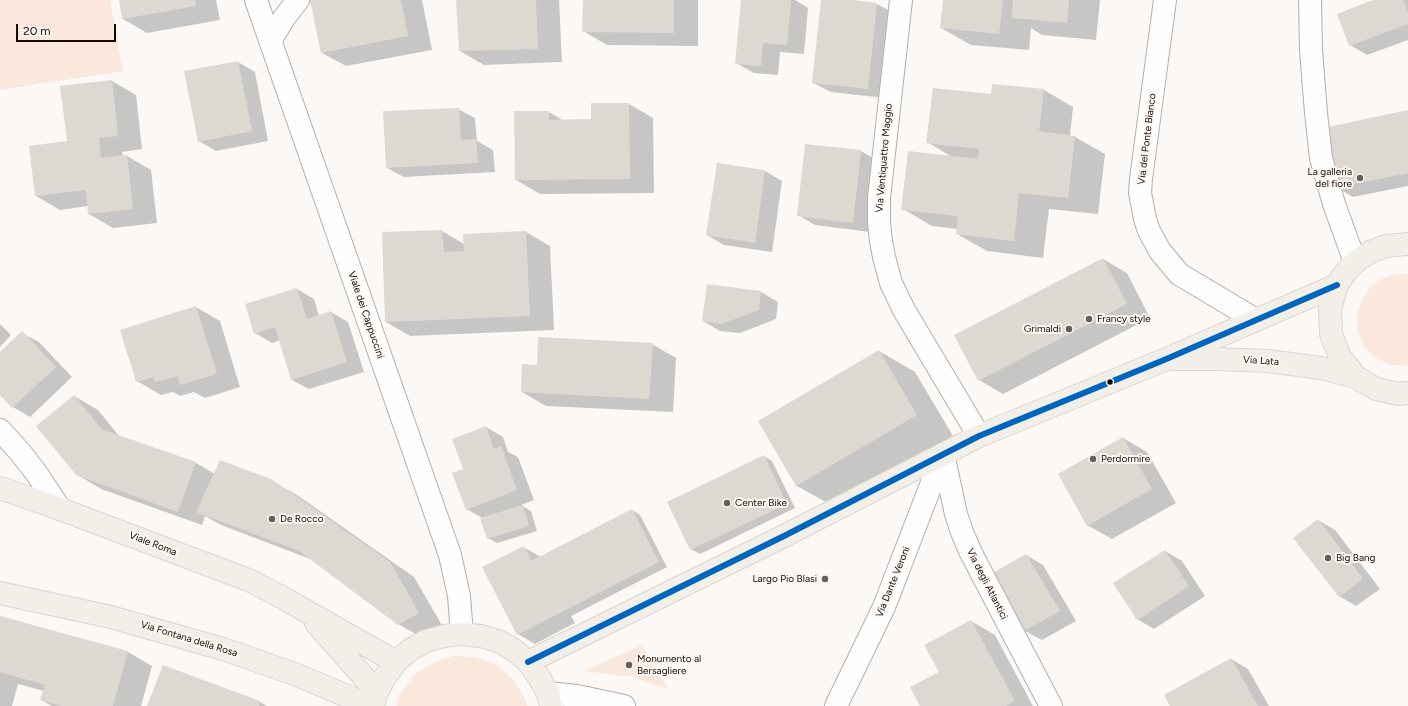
<!DOCTYPE html>
<style>
body{margin:0}
#map{position:relative;width:1408px;height:706px;overflow:hidden;background:#fbf8f5;font-family:Figtree,sans-serif}
canvas{display:block}
.scale{position:absolute;left:16px;top:24px;width:100px;height:18px;box-sizing:border-box;border:2px solid #140b05;border-top:0;padding-left:5px;font-size:12px;line-height:14px;white-space:nowrap;color:#140b05;-webkit-text-stroke:3px #fdf7f3;paint-order:stroke}
</style>
<div id="map">
<canvas width="1408" height="706"></canvas>
<div class="scale">20 m</div>
</div>
<script>
const ctx = document.querySelector('canvas').getContext('2d');
ctx.lineJoin = 'round';
function fill(path, color) { ctx.fillStyle = color; ctx.fill(path, 'evenodd'); }
const poly = rows => new Path2D(rows.map(r => 'M' + r).join(''));
function stroke(path, color, width, dash) { ctx.strokeStyle = color; ctx.lineWidth = width; ctx.lineCap = dash ? 'butt' : 'round'; ctx.setLineDash(dash || []); ctx.stroke(path); }
function drawText(font, color, halo, rows, align = 'center') {
  ctx.font = font + ' Figtree,sans-serif'; ctx.lineWidth = 4; ctx.setLineDash([]); ctx.textBaseline = 'middle'; ctx.strokeStyle = halo; ctx.fillStyle = color; for (const [text, x, y, turn = 0] of rows) {
    ctx.save(); ctx.translate(x, y); ctx.rotate((+turn || 0) * Math.PI / 180); ctx.textAlign = isNaN(turn) ? turn : align; if (halo) ctx.strokeText(text, 0, 0); ctx.fillText(text, 0, 0); ctx.restore();
  }
}
const green = poly([
 [0,0,110,0,123,71,0,90],
 [1396,274,1408,274,1408,366,1405,366,1389,364,1375,357,1364,346,1358,331,1357,316,1361,301,1370,288,1382,279],
 [642,645,668,689,633,677,584,671],
 [454,656,476,657,496,665,513,679,524,697,527,706,397,706,400,694,414,675,434,662]
]);
const shadow = poly([
 [120,0,216,0,220,20,147,33,123,19],
 [311,0,422,0,432,50,346,66,322,53],
 [457,0,559,0,562,62,484,65,460,51],
 [584,0,698,0,698,46,607,45,583,31],
 [742,0,795,0,808,8,804,54,780,52,778,75,754,73,736,63],
 [822,0,844,0,877,4,894,13,885,98,831,92,813,83],
 [944,0,1100,0,1096,40,1042,35,1031,28,1029,50,971,45,941,28],
 [1376,0,1408,0,1408,40,1367,55,1350,45],
 [238,62,255,72,268,141,216,151,199,141],
 [112,81,136,95,142,149,122,152,123,156,127,156,151,170,157,223,113,228,89,214,88,206,60,210,36,196,68,142],
 [993,85,1044,90,1073,107,1070,136,1075,137,1105,154,1098,214,1049,209,1043,258,987,251,957,234,958,229,932,226,903,209,954,158,927,142,991,95],
 [629,104,653,118,654,193,540,194,516,180,549,112,564,121,592,120],
 [458,109,475,118,477,141,493,150,495,172,404,177,387,168],
 [1408,111,1408,186,1353,197,1336,187],
 [861,151,878,161,870,232,815,225,798,215],
 [765,171,782,181,772,252,724,245,707,235],
 [442,231,464,244,526,232,550,246,554,330,410,336,386,322,383,233],
 [1103,259,1127,273,1150,318,1003,394,979,380],
 [297,289,314,299,319,316,331,312,348,322,364,372,309,389,292,380,280,340,272,343,255,333],
 [761,292,778,302,776,319,740,333,720,331,703,321],
 [196,307,220,321,240,387,205,398,194,392,180,396,173,392,161,395,137,381],
 [0,324,11,335,0,347],
 [22,333,39,342,72,377,30,417,13,407,0,394,0,354],
 [652,344,676,358,673,412,546,406,522,392,538,366],
 [879,351,915,372,953,436,833,506,797,486,759,421],
 [74,396,98,410,119,436,196,463,215,474,272,481,297,495,414,577,443,627,423,638,398,624,313,560,221,525,205,516,202,525,101,489,76,474],
 [486,427,503,437,508,452,518,457,534,500,521,505,531,511,537,531,497,543,488,538,481,517,466,509,464,470],
 [1123,438,1147,452,1176,503,1112,539,1087,525],
 [764,456,772,461,795,508,700,554,691,549,668,502],
 [632,510,640,515,667,567,571,616,575,623,535,644,518,634,523,547,541,557],
 [1318,520,1335,530,1380,589,1356,606,1339,596],
 [1165,551,1182,561,1205,596,1154,629,1137,619],
 [1026,555,1043,565,1076,621,1042,640,1025,631,992,574],
 [0,617,128,652,152,666,141,706,52,706,41,700,44,691,18,684,12,706,0,706],
 [971,621,995,635,1033,706,921,706],
 [1231,659,1248,669,1269,706,1171,706],
 [163,666,260,702,267,706,148,706]
]);
const building = poly([
 [119,0,195,0,196,6,122,19],
 [310,0,401,0,408,36,321,53],
 [456,0,536,0,538,49,459,51],
 [583,0,674,0,674,33,582,32],
 [741,0,791,0,787,45,763,43,761,66,735,64],
 [821,0,853,0,877,3,868,89,812,83],
 [943,0,1003,0,999,34,940,28],
 [1013,0,1069,0,1067,23,1012,18],
 [1373,0,1403,0,1408,12,1408,24,1349,46,1337,14],
 [238,61,252,131,198,142,184,71],
 [112,80,118,136,99,138,101,158,127,155,133,209,88,214,86,190,35,196,29,146,67,141,60,86],
 [992,84,1044,89,1039,131,1075,136,1068,198,1019,193,1014,241,956,234,958,216,901,210,908,151,978,159,979,149,926,143,933,88,991,94],
 [591,103,629,103,630,179,515,180,514,111,549,111,549,120,591,119],
 [459,108,461,140,476,139,478,163,386,168,383,111],
 [1408,110,1408,173,1335,188,1323,128],
 [805,144,861,150,853,223,797,216],
 [717,163,765,170,755,243,706,235],
 [442,230,444,252,464,251,463,234,526,231,530,316,385,322,382,232],
 [1103,258,1127,304,978,381,954,335],
 [707,284,761,291,759,310,722,324,702,321],
 [297,288,307,319,331,311,347,362,291,380,275,327,254,334,245,304],
 [196,306,217,374,180,385,178,376,155,382,153,377,136,382,120,330],
 [22,331,56,367,12,408,0,395,0,352],
 [538,337,653,343,649,399,521,392,522,364,537,365],
 [879,350,917,415,796,486,758,421],
 [74,395,101,429,196,462,178,512,76,475,36,426],
 [486,426,494,449,501,446,517,490,466,510,452,473,463,469,452,439],
 [1123,437,1152,489,1087,526,1058,474],
 [764,455,787,504,690,550,667,502],
 [220,460,273,480,390,562,419,613,398,625,299,551,196,512],
 [523,505,529,526,487,539,480,518],
 [632,509,659,562,517,635,482,567,524,546,531,561],
 [1318,519,1363,579,1339,597,1293,538],
 [1165,550,1189,586,1137,620,1113,583],
 [1026,554,1060,611,1024,631,991,574],
 [0,616,128,651,113,706,62,706,40,700,45,685,0,672],
 [971,620,1015,701,1006,706,920,706,910,687,939,672,924,645],
 [1231,658,1258,706,1170,706,1164,695],
 [163,665,260,701,259,706,147,706]
]);
const minor = poly([
 [256,0,450,555,459,596,462,634],
 [901,0,879,198,879,223,881,241,884,257,891,283,904,310,979,436],
 [1165,0,1141,179,1140,193,1145,219,1149,231,1160,251,1179,274,1256,320],
 [1310,0,1311,50,1316,113,1321,158,1334,204,1355,262],
 [270,41,284,18,298,0],
 [0,430,20,452,37,474,60,509],
 [943,454,956,514,962,532,970,551,1051,706],
 [548,693,577,696,624,706],
 [836,706,884,607,943,454]
]);
const major = poly([
 [1408,244,1386,246,1370,252,1355,262,1345,273,1337,285,1330,309,1331,334,1340,357,1356,377,1376,389,1398,394,1408,393],
 [1175,359,1217,359,1268,361,1321,368,1356,377],
 [0,488,60,509,251,581,285,599,396,662],
 [0,593,111,617,223,649,292,673,371,706],
 [316,623,377,692],
 [528,662,784,536,979,436,1164,360,1337,285],
 [373,706,377,692,385,677,396,662,410,650,426,641,444,636,462,634,481,636,498,641,514,650,528,662,539,677,548,693,551,706]
]);
const bus1 = poly([
 [528,662,784,536,979,436,1164,360,1337,285]
]);
const markers = [
 [1360,178,4,"#655e59"],
 [1089,319,4,"#655e59"],
 [1069,329,4,"#655e59"],
 [1110,382,3.5,"#140b05"],
 [1093,459,4,"#655e59"],
 [727,503,4,"#655e59"],
 [272,519,4,"#655e59"],
 [1328,558,4,"#655e59"],
 [825,579,4,"#655e59"],
 [629,665,4,"#655e59"]
];
const streetNames = [
 ["Via del Ponte Bianco",1147,139,-83],
 ["Via Ventiquattro Maggio",884,158,-85],
 ["Viale dei Cappuccini",366,315,71],
 ["Via Lata",1261,361,4],
 ["Viale Roma",153,544,21],
 ["Via Dante Veroni",893,582,-68],
 ["Via degli Atlantici",987,584,63],
 ["Via Fontana della Rosa",189,639,17]
];
const poiNames = [
 ["La galleria",1352,172,"right"],
 ["del fiore",1352,184,"right"],
 ["Francy style",1097,319],
 ["Grimaldi",1061,329,"right"],
 ["Perdormire",1101,459],
 ["Center Bike",735,503],
 ["De Rocco",280,519],
 ["Big Bang",1336,558],
 ["Largo Pio Blasi",817,579,"right"],
 ["Monumento al",637,659],
 ["Bersagliere",637,671]
];
fill(green, '#f9e8db');
fill(shadow, '#0003');
fill(building, '#ded8d2');
stroke(minor, '#b4aea9', 24);
stroke(major, '#d8d5d3', 24);
stroke(minor, '#fefefe', 22);
stroke(major, '#f2eee8', 22);
stroke(bus1, '#0065bd', 6);
for (const [x, y, r, color] of markers) { const dot = new Path2D(); dot.arc(x, y, r, 0, 2 * Math.PI); ctx.fillStyle = color; ctx.fill(dot); stroke(dot, '#fdf7f3', 1.5); }
drawText('10px', '#140b05', '#fdf7f3', streetNames);
drawText('10px', '#140b05', '#fdf7f3', poiNames, 'left');
</script>
